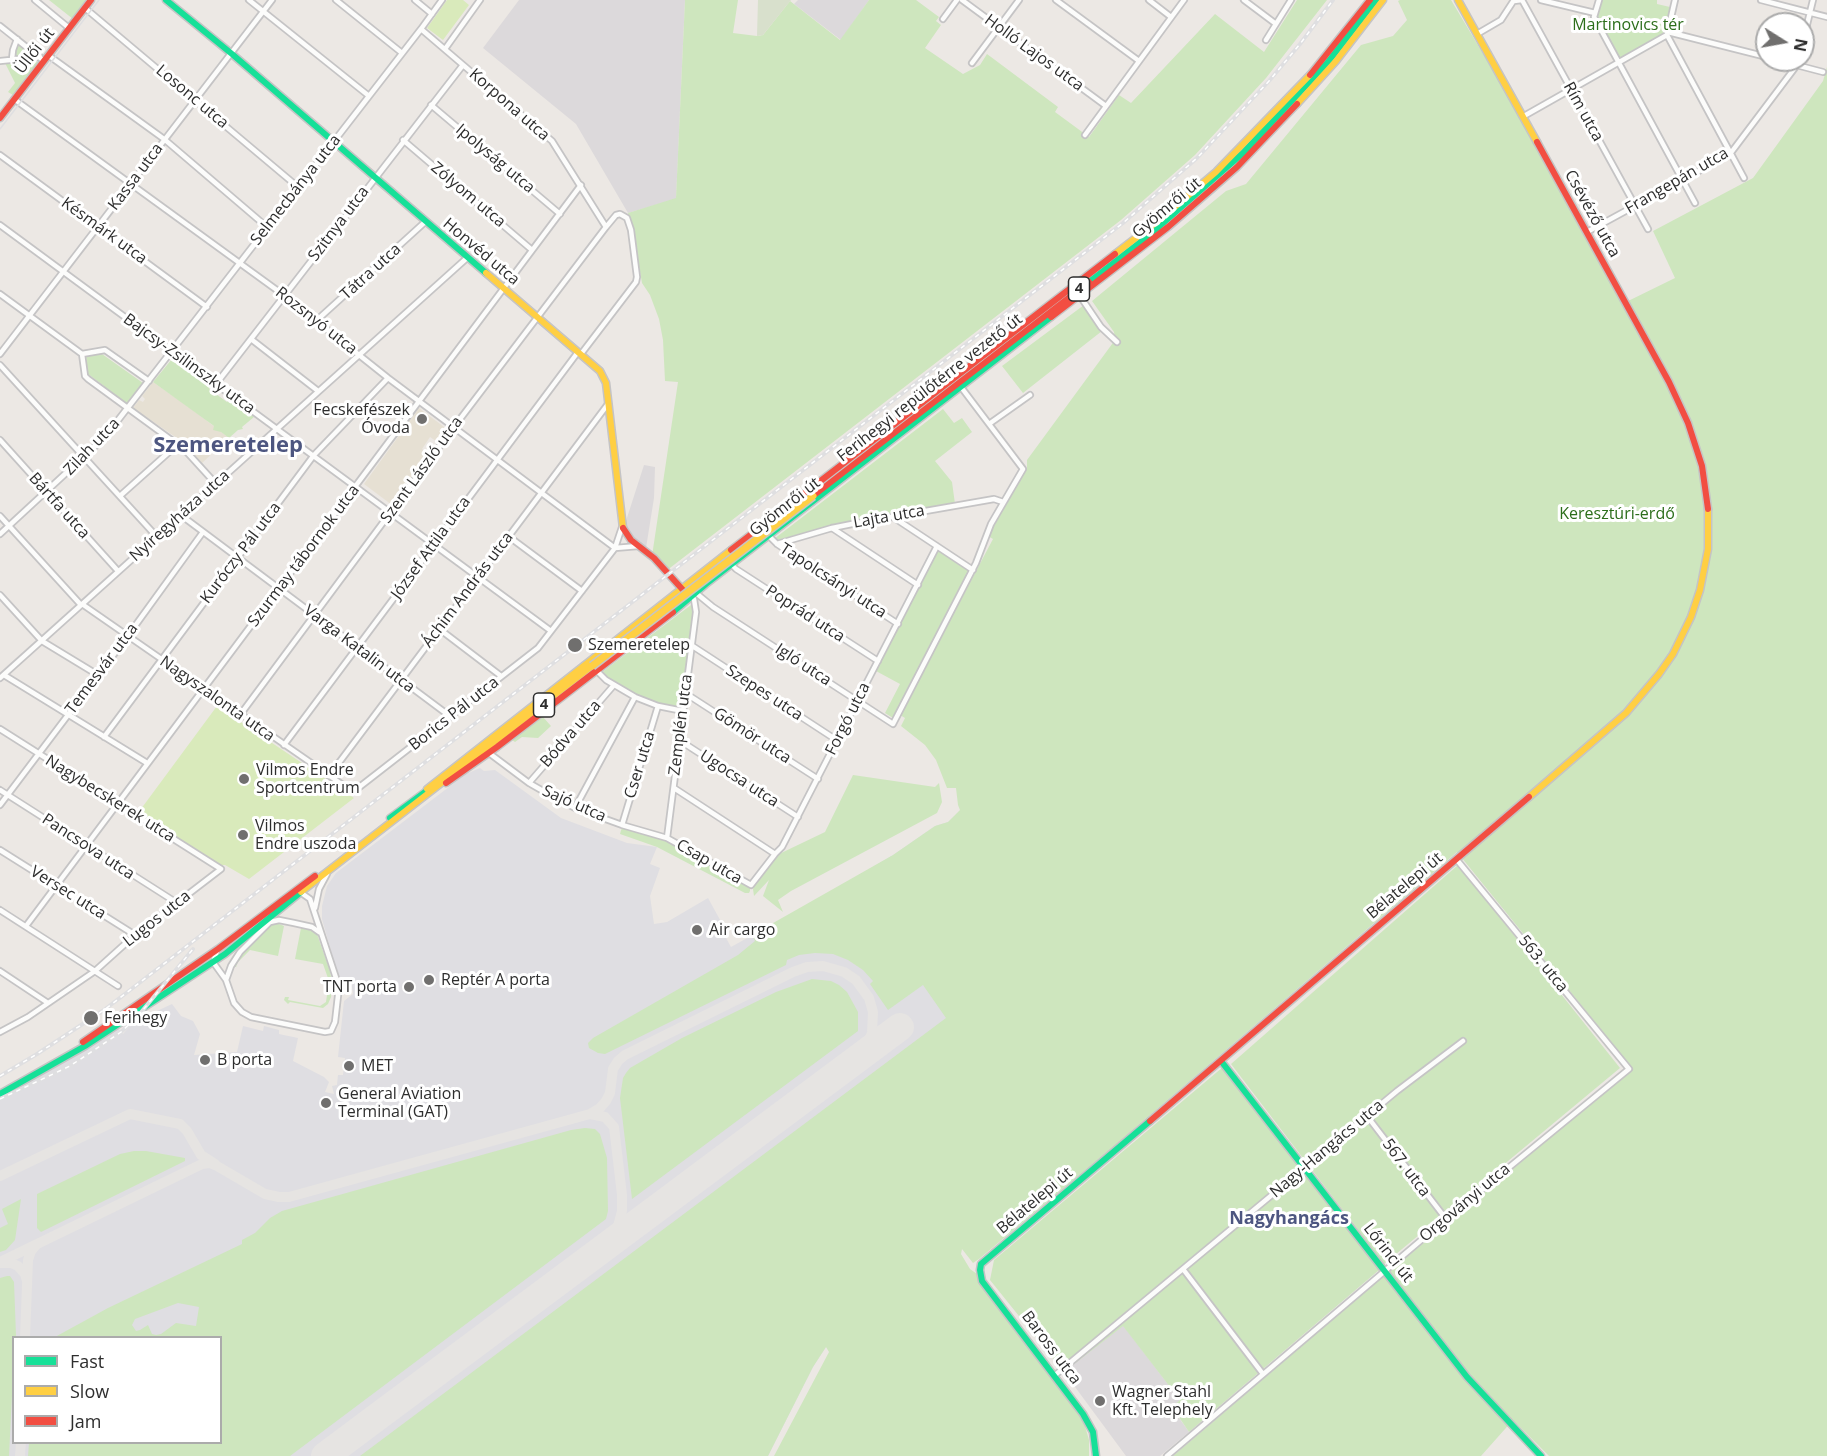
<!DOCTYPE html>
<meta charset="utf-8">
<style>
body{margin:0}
#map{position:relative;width:1827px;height:1456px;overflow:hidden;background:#ece8e4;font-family:"Open Sans",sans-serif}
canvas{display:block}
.legend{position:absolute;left:12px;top:1336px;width:210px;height:108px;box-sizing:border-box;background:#fff;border:2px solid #ababab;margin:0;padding:8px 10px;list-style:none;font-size:18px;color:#2e2e2e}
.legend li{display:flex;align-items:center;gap:12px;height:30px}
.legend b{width:30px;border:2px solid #ababab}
.north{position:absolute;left:1755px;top:12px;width:60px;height:60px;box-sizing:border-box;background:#fff;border:2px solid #ababab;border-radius:50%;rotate:101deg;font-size:16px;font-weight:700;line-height:24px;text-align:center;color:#2e2e2e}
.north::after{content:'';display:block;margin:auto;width:21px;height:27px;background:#706f6e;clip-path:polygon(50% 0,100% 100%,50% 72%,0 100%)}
</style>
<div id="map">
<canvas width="1827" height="1456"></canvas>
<ul class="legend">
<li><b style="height:8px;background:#16e098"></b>Fast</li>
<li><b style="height:8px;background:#ffcf43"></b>Slow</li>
<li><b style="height:8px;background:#f24e42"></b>Jam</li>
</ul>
<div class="north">N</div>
</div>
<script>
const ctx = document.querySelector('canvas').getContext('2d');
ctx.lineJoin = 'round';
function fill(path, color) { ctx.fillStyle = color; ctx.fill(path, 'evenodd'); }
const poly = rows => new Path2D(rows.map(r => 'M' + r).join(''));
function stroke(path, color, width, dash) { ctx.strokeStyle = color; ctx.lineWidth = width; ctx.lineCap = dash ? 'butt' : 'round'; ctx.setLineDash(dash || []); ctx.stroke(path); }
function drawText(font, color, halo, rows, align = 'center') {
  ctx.font = font + ' "Open Sans",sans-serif'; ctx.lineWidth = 6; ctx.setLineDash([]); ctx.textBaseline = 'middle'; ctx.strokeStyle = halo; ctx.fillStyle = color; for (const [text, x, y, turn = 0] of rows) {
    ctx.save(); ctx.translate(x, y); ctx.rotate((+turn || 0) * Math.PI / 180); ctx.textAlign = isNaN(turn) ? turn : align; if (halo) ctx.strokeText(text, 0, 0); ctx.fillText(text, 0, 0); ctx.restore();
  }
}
const industrial = poly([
 [519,0,685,0,676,199,628,213,576,124,483,48],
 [798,0,869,0,841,40,794,4],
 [644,465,655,467,654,498,646,548,633,539,624,527],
 [1123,1325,1180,1400,1172,1408,1189,1432,1160,1456,1126,1456,1064,1372]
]);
const education = poly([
 [153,382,193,410,229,438,202,463,180,440,133,408,139,400,143,402,145,399,142,396],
 [419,408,448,430,439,443,430,437,422,449,429,455,392,505,364,484]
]);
const airport = poly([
 [1062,714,1229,908,1160,986,1164,990,862,1292,813,1367,768,1456,0,1456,0,1098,71,1059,118,1028,123,1034,129,1027,144,1019,144,1017,172,1004,181,1016,193,1021,200,1034,194,1055,237,1052,243,1026,263,1031,264,1026,279,1030,279,1034,298,1038,293,1061,324,1077,329,1082,325,1092,334,1094,332,1086,337,1085,338,1075,343,1075,345,1058,338,1057,344,1001,353,994,351,981,340,983,322,919,322,906,327,886,336,873,466,774,480,768,484,771,495,770,561,818,627,843,657,847,650,864,660,868,650,896,654,924,667,922,708,898,724,927,721,929,731,947,844,884,893,855,935,826,948,822],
 [14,1338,220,1338,220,1442,14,1442]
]);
const green = poly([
 [49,0,87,0,73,19],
 [685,0,738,0,733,33,757,36,763,35,790,1,840,40,869,0,916,0,939,17,936,21,941,25,925,48,963,74,980,65,987,54,1058,107,1055,112,1089,137,1119,95,1131,103,1215,14,1264,52,1297,0,1327,0,1266,78,1195,155,1121,220,666,571,652,556,678,382,665,381,663,340,659,319,650,295,642,283,632,227,628,213,676,198],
 [1400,0,1451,0,1522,119,1622,304,1675,278,1653,231,1753,178,1823,81,1827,67,1827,1456,1549,1456,1513,1420,1481,1456,1173,1456,1380,1279,1633,1069,1457,852,1115,1145,979,1259,973,1263,962,1249,961,1254,970,1269,977,1274,979,1283,1083,1419,1089,1440,1089,1456,774,1456,829,1352,826,1347,813,1367,768,1456,360,1456,946,1018,923,985,888,1010,870,984,873,981,863,970,848,960,833,954,815,953,799,955,787,960,786,965,605,1054,598,1053,589,1048,588,1043,593,1038,738,955,755,941,752,935,893,855,935,826,948,822,960,810,958,805,956,788,947,788,936,760,925,745,901,726,905,718,900,715,993,539,988,536,1027,468,1027,460,1115,340,1114,332,1092,301,1226,191,1246,184,1361,45,1393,36,1407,20,1398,1],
 [1601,0,1657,0,1657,4,1670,7,1665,30,1659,38,1618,59,1596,18],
 [18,42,33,54,31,57,38,63,13,95,8,92,15,83,5,63,14,61,14,54],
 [1084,305,1102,331,1023,393,1002,366],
 [102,354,143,383,127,404,118,397,115,398,103,390,104,386,88,374,86,356],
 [174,358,211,385,209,389,227,402,230,399,254,417,242,427,243,429,238,430,229,438,221,432,213,430,214,426,153,382,172,359],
 [943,409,954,423,962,418,972,432,935,461,952,482,955,504,840,524,777,540,774,539],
 [938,549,969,570,893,718,885,713,900,684,876,671],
 [691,605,693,605,694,608,681,709,659,704,636,695,615,684,601,673],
 [543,717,551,726,538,738,522,737,515,742,512,740],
 [853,775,935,787,939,783,942,802,937,813,791,891,778,900,783,912,763,896,769,880,754,896,753,889,755,884,777,855,825,832],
 [622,827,667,840,750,886,750,891,749,893,745,893,657,847,620,834],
 [1458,865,1620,1068,1384,1264,1231,1064],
 [277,923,284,926,278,956,250,950,238,962,236,967,234,967,237,960,267,926],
 [301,928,313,931,317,934,330,971,332,983,331,997,328,1004,323,1008,290,1002,288,1004,284,1000,285,997,289,997,288,1000,320,1006,326,1002,329,981,323,964,295,959],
 [812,979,831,981,839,985,847,992,858,1012,858,1031,632,1199,620,1098,623,1078,626,1073,630,1068,682,1038,776,992],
 [1223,1067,1379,1270,1189,1432,1172,1407,1180,1400,1123,1326,1064,1372,990,1280,994,1260],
 [585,1128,595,1129,600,1134,607,1158,608,1211,606,1219,290,1456,28,1456,29,1443,220,1442,220,1338,55,1337,108,1308,242,1244,242,1240,255,1233,270,1218,282,1211,571,1130],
 [178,1303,199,1307,196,1326,176,1323,161,1334,156,1335,152,1334,148,1325,140,1330,136,1331,132,1325,135,1319],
 [134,1151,146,1151,185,1158,185,1161,41,1232,37,1228,37,1194,120,1154],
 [21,1199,15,1240,6,1250,0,1252,0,1228,8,1224,2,1209],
 [7,1276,10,1276,14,1282,16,1335,16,1337,14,1338,13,1375,9,1456,0,1456,0,1278]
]);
const cemetery = poly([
 [758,0,791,0,763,35,757,36]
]);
const pitch = poly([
 [447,0,463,0,469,5,443,40,427,28],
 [217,706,354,798,249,879,225,865,221,865,138,813]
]);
const taxiway = poly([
 [590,1114,605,1117,614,1127,622,1195,622,1211,618,1226,610,1240,599,1252],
 [0,1176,130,1114,180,1124,187,1131,201,1155,215,1164],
 [0,1262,202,1164,210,1163,217,1166,265,1194,279,1197,289,1197,590,1114,600,1108,606,1101,610,1093,613,1069,618,1061,625,1055,793,972,807,967,823,966,844,972,856,980,869,998,873,1012,872,1033,866,1047,852,1064],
 [1,1263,11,1263,18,1266,25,1274,27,1281],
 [25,1338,28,1260,31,1251,36,1245],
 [20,1456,21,1442]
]);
const runway = poly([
 [325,1456,900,1027]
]);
const street = poly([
 [35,0,69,28],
 [249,0,369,96],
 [336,0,402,53],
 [415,0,432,14],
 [442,0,421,29,552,141,606,227],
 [962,0,1106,106],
 [1056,0,1139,61],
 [1149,0,1171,17],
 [1244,0,1276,24],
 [1541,0,1595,13],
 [1599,0,1594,17,1695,203],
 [1761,0,1827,17],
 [1514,1,1522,0,1648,229],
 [85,8,298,187],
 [943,19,957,0],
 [0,26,44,61],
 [1668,32,1767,57],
 [1477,34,1501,20,1514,0],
 [1667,35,1744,178],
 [1266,40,1291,0],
 [1803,41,1813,0],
 [445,49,480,0],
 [48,55,164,139,267,227],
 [12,59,13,50,17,39],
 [1777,60,1823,72],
 [0,61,40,57],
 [972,63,1019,0],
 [14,99,285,296,388,378,615,548],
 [431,105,560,214],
 [1524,116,1667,35,1675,0],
 [1085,135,1184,0],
 [403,140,532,250],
 [0,155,207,307],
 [0,225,551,631],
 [1587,232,1730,154,1797,65,1799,60],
 [0,294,82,354],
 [1080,296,1101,327,1117,342],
 [316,321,425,222],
 [251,339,318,391],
 [0,354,272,0],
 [82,354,85,376,88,379,185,450,216,484],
 [82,354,105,350,149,381],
 [0,365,157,537],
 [216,384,463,65],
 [989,424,1030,395],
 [0,440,118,571],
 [121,495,178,444],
 [0,516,81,605],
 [182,516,451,717],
 [893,517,973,570],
 [832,528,918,585],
 [0,534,105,437,421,29],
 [508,536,582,591],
 [769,536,777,544,898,624],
 [777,544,832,528,857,523,994,499,1003,502],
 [615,548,639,546],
 [732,565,736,569,878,661],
 [696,593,713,607,893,724,976,563,991,524,1023,469,961,387],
 [0,595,42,641,98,675],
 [82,604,353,792,538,648,615,548,622,527],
 [438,628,501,676],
 [691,645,838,741],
 [596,670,606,680,635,697,658,706,683,711],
 [4,675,147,763],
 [0,678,468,257],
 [685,693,818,779],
 [240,715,454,427,606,227,616,215,620,214,627,218,631,230,637,277,636,282,581,354],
 [0,729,221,869,135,935,95,971,28,1017,0,1032],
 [104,737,314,455,388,378],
 [679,740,798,817],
 [284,745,578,352],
 [489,753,529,783,550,795,575,808,622,825,667,838,751,885,775,854,782,847,937,546],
 [329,776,608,404],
 [529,783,614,685],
 [674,788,775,854],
 [0,790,177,903],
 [0,805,127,637,203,532],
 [575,808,635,697],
 [622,825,658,706],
 [667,838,696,612,694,599],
 [0,850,135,935],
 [315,908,319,889,327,874],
 [0,910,118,986],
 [26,926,581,185],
 [217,951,213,962,226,980,234,1003,242,1012,251,1017,325,1032,331,1031,335,1022,339,987,310,899,300,892],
 [0,971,48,1003],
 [226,980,231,966,240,952,270,922,279,920,294,923,312,927,319,932],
 [1367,1116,1446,1219],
 [1183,1269,1263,1374],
 [1054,1376,1397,1091,1463,1041],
 [1167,1456,1446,1219,1629,1069,1457,860]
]);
const fast = poly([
 [166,0,232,54,486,273],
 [1089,282,1147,237,1243,153,1328,62,1376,0],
 [673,612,706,584,1051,317],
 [390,818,432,787],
 [1221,1061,1467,1377,1541,1456],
 [0,1094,85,1046,225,954,301,892],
 [1096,1456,1093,1432,1083,1414,982,1281,980,1270,981,1264,1150,1121]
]);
const slow = poly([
 [1458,0,1537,142],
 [1297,104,1336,61,1383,0],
 [1115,254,1163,217,1216,172,1310,75],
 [486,273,600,371,606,383,623,528],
 [427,789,731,550],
 [1529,797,1626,713,1659,674,1673,654,1691,617,1700,590,1708,549,1708,509],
 [301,892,592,666]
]);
const jam = poly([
 [1310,75,1370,0],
 [0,118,91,0],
 [1537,142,1669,382,1688,423,1702,466,1708,509],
 [1051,317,1168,227,1237,167,1297,104],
 [813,496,1089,282],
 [623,528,631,540,654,558,683,590],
 [731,550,1115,254],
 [446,783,497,747,673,612],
 [83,1042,218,949,315,876],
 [1150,1121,1529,797]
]);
const tram = poly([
 [0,129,99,0]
]);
const rail = poly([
 [0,1076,37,1054,104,1010,134,987,1123,223,1197,158,1269,81,1300,44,1333,0],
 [0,1099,70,1066,121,1032,138,1016,193,949]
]);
const slowBridge = poly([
 [592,666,813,496]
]);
const markers = [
 [422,419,6,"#706f6e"],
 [575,645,8,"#706f6e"],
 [244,779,6,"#706f6e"],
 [243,835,6,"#706f6e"],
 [697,930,6,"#706f6e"],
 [429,980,6,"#706f6e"],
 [409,987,6,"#706f6e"],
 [91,1018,8,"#706f6e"],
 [205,1060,6,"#706f6e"],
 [349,1066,6,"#706f6e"],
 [326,1103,6,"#706f6e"],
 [1100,1401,6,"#706f6e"]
];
const shields = [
 [1079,289,21],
 [544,705,21]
];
const shieldNames = [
 ["4",1079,289],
 ["4",544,705]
];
const parkNames = [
 ["Martinovics tér",1628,25],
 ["Keresztúri-erdő",1617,514]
];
const streetNames = [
 ["Üllői út",35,51,-52],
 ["Holló Lajos utca",1034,53,36],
 ["Losonc utca",192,97,40],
 ["Korpona utca",509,105,41],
 ["Rím utca",1583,112,61],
 ["Ipolyság utca",495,159,40],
 ["Kassa utca",136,177,-53],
 ["Frangepán utca",1677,181,-30],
 ["Selmecbánya utca",296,190,-52],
 ["Zólyom utca",468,195,40],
 ["Gyömrői út",1167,208,-40],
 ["Csévéző utca",1592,214,61],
 ["Szitnya utca",339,224,-53],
 ["Késmárk utca",104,231,36],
 ["Honvéd utca",481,252,40],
 ["Tátra utca",371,272,-42],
 ["Rozsnyó utca",316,321,38],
 ["Bajcsy-Zsilinszky utca",189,364,36],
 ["Ferihegyi repülőtérre vezető út",930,388,-38],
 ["Zilah utca",92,447,-46],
 ["Szent László utca",422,470,-54],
 ["Bártfa utca",59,506,48],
 ["Gyömrői út",785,507,-38],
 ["Nyíregyháza utca",180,516,-42],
 ["Lajta utca",889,517,-10],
 ["József Attila utca",431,548,-54],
 ["Kuróczy Pál utca",241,553,-53],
 ["Szurmay tábornok utca",304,556,-53],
 ["Tapolcsányi utca",833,581,33],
 ["Áchim András utca",468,590,-53],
 ["Poprád utca",805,614,33],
 ["Varga Katalin utca",359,649,37],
 ["Igló utca",803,665,33],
 ["Temesvár utca",102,669,-53],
 ["Szepes utca",764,693,33],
 ["Nagyszalonta utca",217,699,35],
 ["Borics Pál utca",454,714,-38],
 ["Forgó utca",848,719,-63],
 ["Zemplén utca",681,725,-83],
 ["Bódva utca",571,734,-49],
 ["Gömör utca",752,736,33],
 ["Cser utca",640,765,-73],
 ["Ugocsa utca",739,779,33],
 ["Nagybecskerek utca",110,799,32],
 ["Sajó utca",574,804,24],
 ["Pancsova utca",88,847,33],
 ["Csap utca",709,862,30],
 ["Bélatelepi út",1405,886,-40],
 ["Versec utca",68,893,32],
 ["Lugos utca",157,919,-38],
 ["563. utca",1543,964,51],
 ["Nagy-Hangács utca",1327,1149,-40],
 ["567. utca",1406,1168,53],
 ["Bélatelepi út",1035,1201,-40],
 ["Orgoványi utca",1465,1203,-40],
 ["Lőrinci út",1388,1253,52],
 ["Baross utca",1051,1348,53]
];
const poiNames = [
 ["Fecskefészek",410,410,"right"],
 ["Óvoda",410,428,"right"],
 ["Szemeretelep",588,645],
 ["Vilmos Endre",256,770],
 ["Sportcentrum",256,788],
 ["Vilmos",255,826],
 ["Endre uszoda",255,844],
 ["Air cargo",709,930],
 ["Reptér A porta",441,980],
 ["TNT porta",397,987,"right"],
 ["Ferihegy",104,1018],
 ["B porta",217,1060],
 ["MET",361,1066],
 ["General Aviation",338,1094],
 ["Terminal (GAT)",338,1112],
 ["Wagner Stahl",1112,1392],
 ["Kft. Telephely",1112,1410]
];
const neighbourhoodNames = [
 ["Nagyhangács",1289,1219]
];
const districtNames = [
 ["Szemeretelep",228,446]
];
fill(industrial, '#dcd9db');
fill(education, '#e6e0d3');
fill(airport, '#dfdee2');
fill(green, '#cee6be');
fill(cemetery, '#d8e0cc');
fill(pitch, '#d9eabb');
stroke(taxiway, '#e6e4e2', 10);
stroke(runway, '#e6e4e2', 28);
stroke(street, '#c5c4c5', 8);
stroke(fast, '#c5c4c5', 9);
stroke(slow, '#c5c4c5', 9);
stroke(jam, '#c5c4c5', 9);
stroke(street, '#fcfcfb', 4.5);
stroke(fast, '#16e098', 6);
stroke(slow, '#ffcf43', 6);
stroke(jam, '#f24e42', 6);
stroke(tram, '#dfdfe1', 1.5);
stroke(rail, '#dfdfe1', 4);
stroke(rail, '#fff', 1.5, [4.5]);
stroke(slowBridge, '#c6c5c4', 10, []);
stroke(slowBridge, '#ffcf43', 7);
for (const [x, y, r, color] of markers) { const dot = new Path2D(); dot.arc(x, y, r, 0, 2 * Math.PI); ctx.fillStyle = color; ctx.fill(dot); stroke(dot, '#fff', 2); }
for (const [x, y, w] of shields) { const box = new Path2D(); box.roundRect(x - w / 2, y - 12, w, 24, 4.5); ctx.fillStyle = '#fff'; ctx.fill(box); stroke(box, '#2e2e2e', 1.5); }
drawText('bold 15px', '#2e2e2e', null, shieldNames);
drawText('16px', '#2c6e1b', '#fff', parkNames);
drawText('16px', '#2e2e2e', '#fff', streetNames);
drawText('16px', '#2e2e2e', '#fff', poiNames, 'left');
drawText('bold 18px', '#4d5680', '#fff', neighbourhoodNames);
drawText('bold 22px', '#4d5680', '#fff', districtNames);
</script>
